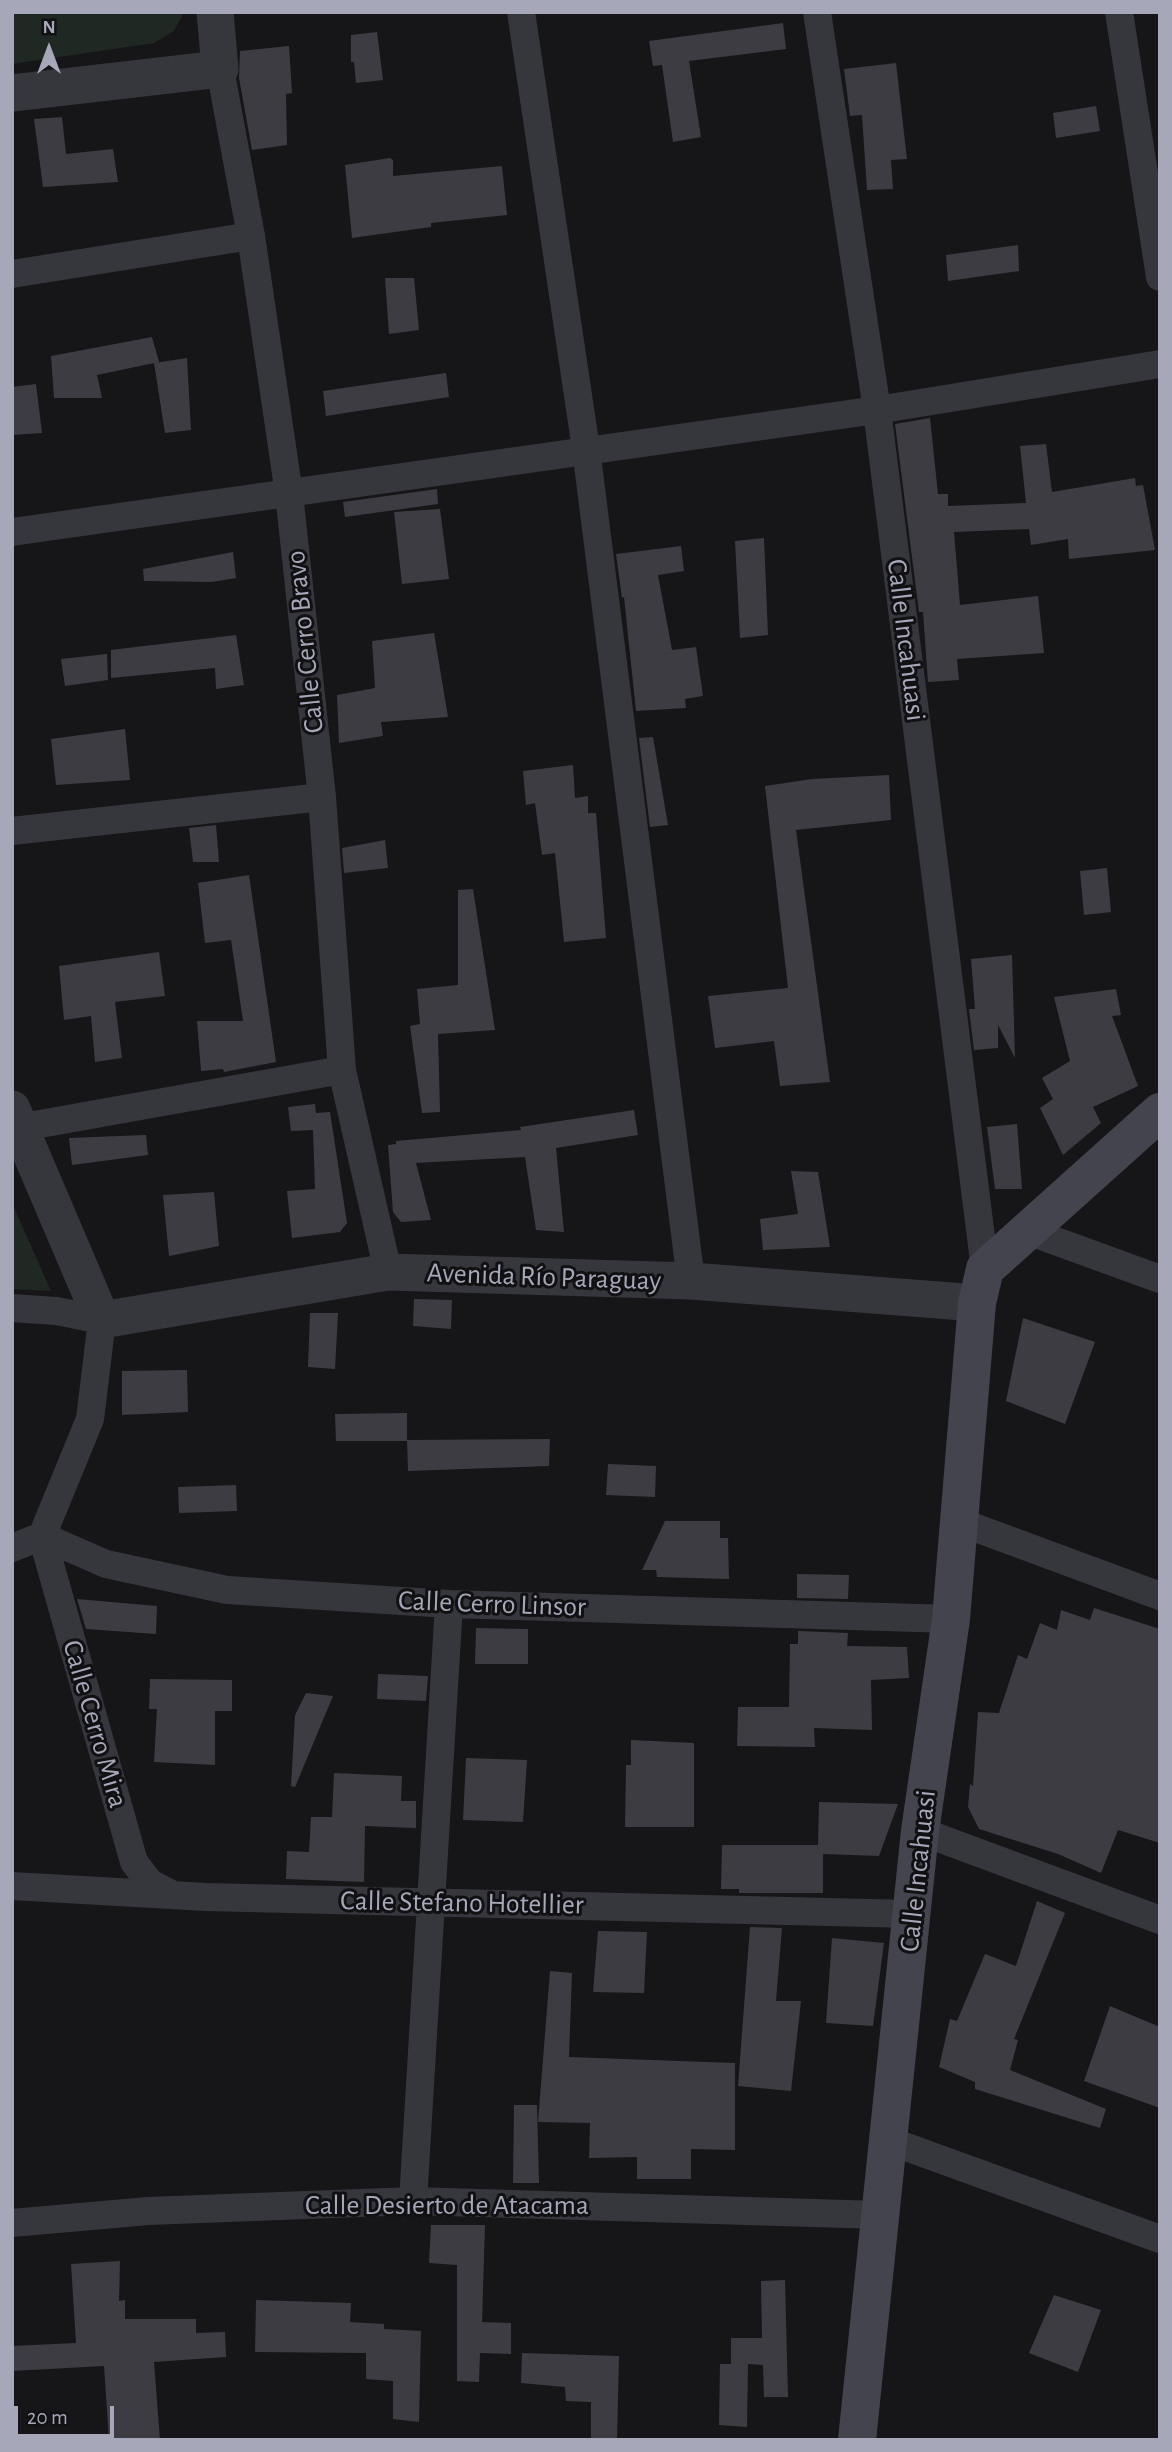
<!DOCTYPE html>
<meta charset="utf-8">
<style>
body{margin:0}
#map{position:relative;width:1172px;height:2452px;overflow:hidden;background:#161618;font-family:"Alegreya Sans",sans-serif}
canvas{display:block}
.frame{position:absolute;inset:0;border:14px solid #a6a8b9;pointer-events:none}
.north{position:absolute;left:14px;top:14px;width:70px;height:70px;-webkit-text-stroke:5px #111113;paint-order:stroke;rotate:0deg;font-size:19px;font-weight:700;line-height:28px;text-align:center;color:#a6a8b9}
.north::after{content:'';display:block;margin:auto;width:24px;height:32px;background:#a6a8b9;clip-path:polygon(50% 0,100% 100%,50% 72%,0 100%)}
.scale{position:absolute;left:14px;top:2406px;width:100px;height:32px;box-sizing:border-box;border:4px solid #a6a8b9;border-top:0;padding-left:9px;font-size:21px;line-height:24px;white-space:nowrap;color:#a6a8b9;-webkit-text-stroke:5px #111113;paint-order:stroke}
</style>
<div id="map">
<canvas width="1172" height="2452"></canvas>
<div class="frame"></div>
<div class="north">N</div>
<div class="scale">20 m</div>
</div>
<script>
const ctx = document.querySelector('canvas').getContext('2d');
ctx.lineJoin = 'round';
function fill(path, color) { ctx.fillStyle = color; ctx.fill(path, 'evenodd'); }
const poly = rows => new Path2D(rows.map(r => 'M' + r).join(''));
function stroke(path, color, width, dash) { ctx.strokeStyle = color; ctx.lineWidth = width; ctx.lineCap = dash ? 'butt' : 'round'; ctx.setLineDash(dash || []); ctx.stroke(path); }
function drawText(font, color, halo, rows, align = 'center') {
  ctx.font = font + ' "Alegreya Sans",sans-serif'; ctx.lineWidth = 6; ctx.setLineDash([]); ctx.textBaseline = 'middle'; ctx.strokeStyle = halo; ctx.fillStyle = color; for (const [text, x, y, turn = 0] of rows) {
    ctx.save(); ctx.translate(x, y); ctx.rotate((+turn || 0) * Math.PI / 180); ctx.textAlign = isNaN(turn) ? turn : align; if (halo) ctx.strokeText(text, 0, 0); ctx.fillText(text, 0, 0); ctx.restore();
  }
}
const green = poly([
 [12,12,184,12,174,31,154,43,12,64],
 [12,1203,51,1291,12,1289]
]);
const building = poly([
 [783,23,786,49,689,61,701,137,673,142,662,65,653,66,649,41],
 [377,32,383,80,356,83,354,62,351,62,351,35],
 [289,46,292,93,286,94,287,145,252,150,239,78,240,51],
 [896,63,907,159,891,160,893,189,867,190,862,115,850,116,844,69],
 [1096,106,1100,131,1056,138,1053,113],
 [62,117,66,154,113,149,118,182,43,187,34,119],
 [390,158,393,160,393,176,502,166,507,215,431,223,431,227,352,238,345,165],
 [1018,245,1019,271,948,281,946,255],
 [385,278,414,278,419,330,389,334],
 [152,337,159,362,97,375,102,398,54,398,51,356],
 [187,358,191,430,165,433,154,363],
 [446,373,449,397,326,416,323,391],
 [36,384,42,433,12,435,12,387],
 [930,418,938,494,948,494,948,506,1026,503,1020,446,1046,444,1052,492,1135,478,1136,486,1143,485,1155,550,1069,559,1068,539,1031,545,1029,529,954,532,960,605,1038,596,1044,653,957,659,959,680,928,682,923,612,919,612,895,424],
 [437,489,438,504,345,517,343,502],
 [440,509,449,579,402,584,394,512],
 [764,538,768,635,740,638,735,541],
 [681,546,684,571,658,575,672,650,696,647,703,696,685,699,686,708,636,711,624,597,622,598,616,554],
 [233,552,236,578,212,582,144,581,143,569],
 [434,633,448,717,381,722,383,736,339,743,337,695,375,688,372,641],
 [236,635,244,685,216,689,215,668,111,678,111,650],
 [107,654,108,680,65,686,61,659],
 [125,729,130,780,56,785,51,739],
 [653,737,668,825,650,827,639,738],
 [573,765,575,798,588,796,588,813,596,813,606,938,564,942,555,853,542,855,535,803,526,805,523,771],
 [889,775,891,820,796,830,830,1082,780,1086,774,1041,715,1048,708,996,788,988,765,786,812,779],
 [216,825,219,862,193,862,189,828],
 [385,840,388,868,344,873,342,848],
 [1107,868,1111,912,1084,915,1080,871],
 [249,875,276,1062,224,1072,223,1069,201,1071,197,1021,243,1021,231,940,205,943,198,883],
 [473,889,495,1030,438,1034,440,1112,422,1113,410,1026,420,1024,417,989,458,985,458,890],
 [159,952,165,996,115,1002,122,1058,95,1062,91,1016,64,1020,59,966],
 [1012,955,1015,1058,998,1025,998,1048,974,1050,969,1009,975,1009,971,959],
 [1116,989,1121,1015,1112,1016,1138,1086,1093,1107,1101,1123,1063,1155,1040,1108,1053,1099,1042,1078,1070,1061,1054,997],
 [315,1104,316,1113,330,1112,347,1223,340,1232,292,1238,287,1191,315,1189,313,1130,291,1131,288,1107],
 [634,1110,638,1135,556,1148,564,1232,536,1230,525,1157,416,1163,431,1220,401,1222,393,1212,388,1145,396,1144,396,1141,521,1130,520,1127],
 [1017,1124,1022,1189,995,1189,987,1127],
 [146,1135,148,1155,72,1165,69,1138],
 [791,1171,818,1172,830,1247,763,1250,760,1219,798,1214],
 [214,1192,219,1246,169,1256,163,1195],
 [414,1299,452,1300,451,1329,413,1326],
 [310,1313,338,1313,335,1369,308,1367],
 [1023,1318,1095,1342,1065,1424,1006,1401],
 [187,1370,188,1412,122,1415,122,1371],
 [407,1413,407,1441,336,1441,335,1414],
 [550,1439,549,1466,408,1471,407,1440],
 [608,1464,656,1466,655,1497,606,1495],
 [236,1485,237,1511,179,1513,178,1487],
 [665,1521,720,1521,720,1538,728,1538,729,1579,657,1577,656,1570,642,1570],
 [797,1574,849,1575,848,1599,797,1598],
 [77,1599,157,1606,156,1634,86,1629],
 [1094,1608,1160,1629,1160,1843,1118,1830,1101,1873,1058,1854,979,1829,968,1807,970,1784,973,1786,978,1712,999,1713,1018,1655,1027,1659,1040,1623,1057,1630,1061,1610,1090,1620],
 [476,1628,528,1629,528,1664,475,1664],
 [798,1631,848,1633,847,1646,907,1647,909,1678,871,1680,872,1730,814,1728,815,1747,737,1746,738,1707,789,1707,790,1644,798,1644],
 [378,1674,428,1676,426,1701,377,1699],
 [150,1679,232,1680,232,1711,215,1711,215,1765,154,1762,157,1709,149,1709],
 [306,1693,333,1696,295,1787,291,1786,295,1715],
 [631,1740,694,1743,694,1827,625,1827,626,1765,631,1765],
 [466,1758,527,1760,523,1822,463,1820],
 [334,1773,402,1776,401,1801,416,1801,416,1828,365,1826,364,1882,286,1879,287,1851,309,1852,311,1817,332,1817],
 [819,1802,898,1804,879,1856,823,1854,823,1893,739,1893,739,1889,721,1889,722,1845,818,1845],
 [1037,1901,1065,1913,1014,2039,1018,2040,1010,2070,1106,2109,1100,2128,975,2089,975,2082,939,2067,950,2019,957,2021,985,1954,1016,1966],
 [750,1927,782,1928,776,2001,801,2001,791,2091,738,2086],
 [598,1931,647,1932,644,1993,593,1992],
 [832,1938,884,1943,873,2026,826,2023],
 [550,1971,572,1973,569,2057,735,2063,735,2150,691,2149,691,2179,637,2179,637,2157,589,2158,590,2123,538,2122],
 [1110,2006,1160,2027,1160,2108,1084,2081],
 [514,2105,537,2105,539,2183,513,2183],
 [431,2225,485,2225,482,2322,511,2323,511,2354,480,2353,479,2382,457,2381,457,2265,429,2263],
 [120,2261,119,2301,125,2300,125,2319,196,2319,196,2333,225,2332,226,2357,154,2362,160,2440,109,2440,104,2366,12,2371,12,2346,76,2343,71,2264],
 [785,2280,788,2397,764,2397,763,2365,748,2364,747,2427,719,2425,720,2364,731,2364,731,2338,762,2338,761,2281],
 [1054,2295,1101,2310,1078,2372,1029,2353],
 [256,2300,351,2303,350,2322,384,2324,384,2329,421,2331,419,2422,393,2419,393,2381,366,2379,366,2353,255,2352],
 [522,2353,619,2356,617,2440,591,2440,591,2402,566,2401,565,2387,521,2383]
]);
const minor = poly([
 [521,12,586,449,691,1281],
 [817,12,877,410,985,1269],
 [1119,12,1160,277],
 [220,69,251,236,289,494,322,797,342,1070,388,1272],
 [12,274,251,236],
 [12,532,877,410,1160,364],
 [12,831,322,797],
 [12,1129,342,1070],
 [1028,1231,1160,1279],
 [12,1308,56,1311,102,1320,90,1419,42,1536,12,1548],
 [960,1522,1160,1596],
 [42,1536,106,1564,227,1590,449,1604,951,1619],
 [42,1536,134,1862,150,1883,171,1894],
 [920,1831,1160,1920],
 [12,1886,206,1897,912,1914],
 [890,2141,1160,2239],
 [413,2201,449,1604],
 [12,2223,148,2211,413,2201,881,2215]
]);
const tertiary = poly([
 [12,93,220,69,215,12],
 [12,1109,102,1320,388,1272,691,1281,977,1303]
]);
const secondary = poly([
 [857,2440,920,1831,951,1619,977,1303,985,1269,1160,1112]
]);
const streetNames = [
 ["Calle Incahuasi",906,640,83],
 ["Calle Cerro Bravo",305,642,-96],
 ["Avenida Río Paraguay",544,1277,2],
 ["Calle Cerro Linsor",492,1604,2],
 ["Calle Cerro Mira",95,1724,74],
 ["Calle Incahuasi",918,1871,-84],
 ["Calle Stefano Hotellier",462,1903,1],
 ["Calle Desierto de Atacama",447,2206]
];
fill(green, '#1f2822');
fill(building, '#3d3c43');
stroke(minor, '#36363d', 28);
stroke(tertiary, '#36363d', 37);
stroke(secondary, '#44444e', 38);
drawText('28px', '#a6a8b9', '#111113', streetNames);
</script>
